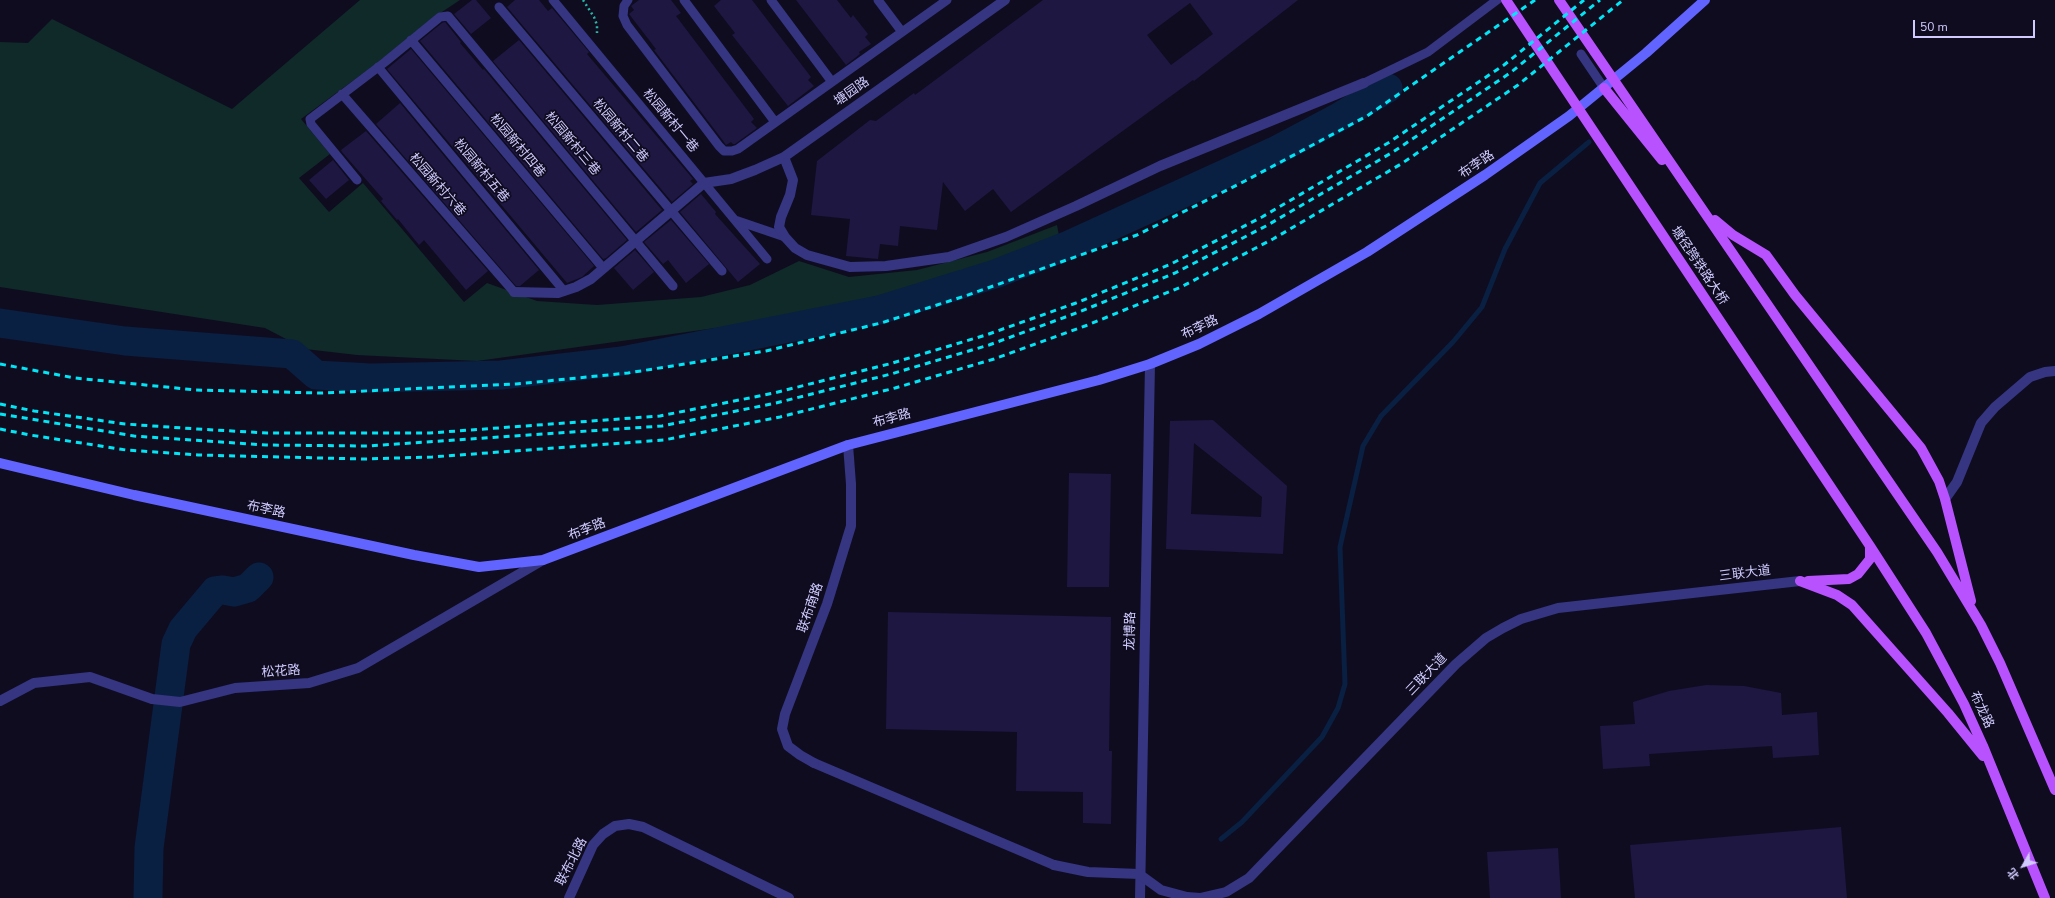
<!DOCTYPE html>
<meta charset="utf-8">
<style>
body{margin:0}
#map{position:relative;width:2055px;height:898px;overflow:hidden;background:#0f0c20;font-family:"Nunito Sans","Noto Sans SC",sans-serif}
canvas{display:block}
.north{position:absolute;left:2003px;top:846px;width:40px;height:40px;-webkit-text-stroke:3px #0f0c20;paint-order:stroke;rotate:231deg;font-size:11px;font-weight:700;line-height:16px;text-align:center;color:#cfcbff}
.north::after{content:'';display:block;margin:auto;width:14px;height:18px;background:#cfcbff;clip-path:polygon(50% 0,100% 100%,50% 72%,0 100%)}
.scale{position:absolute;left:1913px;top:20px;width:122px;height:18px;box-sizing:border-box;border:2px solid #cfcbff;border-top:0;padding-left:5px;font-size:12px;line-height:14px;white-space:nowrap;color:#cfcbff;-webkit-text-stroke:3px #0f0c20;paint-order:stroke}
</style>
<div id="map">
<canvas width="2055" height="898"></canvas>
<div class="north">北</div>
<div class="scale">50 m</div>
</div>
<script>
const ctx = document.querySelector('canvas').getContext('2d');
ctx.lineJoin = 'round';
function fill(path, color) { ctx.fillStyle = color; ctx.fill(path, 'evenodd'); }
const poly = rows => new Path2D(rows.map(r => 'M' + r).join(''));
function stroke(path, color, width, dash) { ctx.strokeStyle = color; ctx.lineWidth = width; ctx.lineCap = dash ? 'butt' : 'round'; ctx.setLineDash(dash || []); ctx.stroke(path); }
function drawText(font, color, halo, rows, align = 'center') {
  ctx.font = font + ' "Nunito Sans","Noto Sans SC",sans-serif'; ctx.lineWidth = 3.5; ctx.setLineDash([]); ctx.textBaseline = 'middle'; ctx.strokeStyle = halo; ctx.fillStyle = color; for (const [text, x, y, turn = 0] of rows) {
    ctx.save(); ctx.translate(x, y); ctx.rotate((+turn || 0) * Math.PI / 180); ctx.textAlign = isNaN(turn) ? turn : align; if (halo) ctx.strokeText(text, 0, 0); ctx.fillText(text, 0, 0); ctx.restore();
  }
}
const green = poly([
 [360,0,460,0,430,20,377,63,301,119,330,154,299,178,329,212,363,183,464,302,487,283,537,301,597,305,701,297,750,285,799,261,849,277,917,270,987,252,1057,225,1060,241,896,292,752,323,477,361,357,355,305,349,265,328,0,287,0,42,28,43,52,19,232,109]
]);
const stream = poly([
 [1221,839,1242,822,1322,737,1338,708,1345,684,1340,547,1363,446,1381,416,1453,342,1482,307,1505,249,1540,183,1589,142]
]);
const river = poly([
 [0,323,125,341,292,354,316,375,371,378,501,375,622,361,879,310,995,274,1069,245,1275,151,1339,117,1388,88],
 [148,898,149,848,176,644,183,629,215,591,223,590,234,592,248,588,259,577]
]);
const building = poly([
 [472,0,476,0,491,18,471,34,454,14],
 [515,0,539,0,548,11,552,8,589,52,587,54,693,179,690,181,693,184,672,202,507,7],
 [639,0,671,0,681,13,676,16,754,119,751,122,757,128,735,144,733,144,731,142,726,145,724,142,654,50,656,49,629,14,634,10,631,6],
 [721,0,752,0,811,77,808,80,814,86,788,106,732,35,735,33,714,6],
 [796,0,837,0,851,18,853,15,868,34,865,37,871,44,859,52,860,54,846,65],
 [1043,0,1298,0,1194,81,1193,80,1011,212,993,189,965,211,943,182,937,230,900,226,898,246,880,244,878,259,846,256,850,219,811,215,817,161,870,120,876,121,914,93,915,95],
 [1190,3,1213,34,1171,65,1147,35],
 [445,22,461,42,460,43,483,70,484,69,627,240,606,258,603,259,420,41,442,23],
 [519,40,662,210,636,232,493,61],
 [411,49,594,266,582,277,567,283,387,69],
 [400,103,539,270,520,286,516,286,376,124],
 [366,131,488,271,466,290,424,240,419,245,398,219,397,220,381,201,383,199,342,152,341,150],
 [333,160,349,180,326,199,309,180],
 [701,194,716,212,715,214,760,264,738,282,680,212],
 [671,220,709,264,686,283,668,260,663,264,644,242],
 [635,250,654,272,633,290,614,268],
 [1213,420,1287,486,1283,554,1166,549,1170,421],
 [1194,443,1262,497,1261,517,1191,514],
 [1069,473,1111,474,1109,587,1067,587],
 [888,612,1111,617,1109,751,1112,751,1111,824,1083,823,1083,792,1016,791,1017,732,886,729],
 [1706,685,1744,686,1781,693,1782,715,1817,712,1819,755,1773,758,1772,746,1649,754,1650,766,1603,769,1600,726,1635,724,1633,702,1669,691],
 [1841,827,1847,898,1635,898,1630,845],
 [1558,848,1561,898,1490,898,1487,852]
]);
const path = poly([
 [583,0,594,17,597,25,597,33]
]);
const service = poly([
 [553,0,767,259],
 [628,0,624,6,623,16,627,25,719,146,724,151,732,151,738,149,947,0],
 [684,0,775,122],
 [771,0,832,82],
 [878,0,902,32],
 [499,7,722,271],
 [411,40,603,268],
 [1581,54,1604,88],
 [378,67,564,291],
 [1364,83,1428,52,1497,0],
 [342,94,514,292],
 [357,180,311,124,310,119,385,62,440,17,448,16,673,286],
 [735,220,785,237]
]);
const minor = poly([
 [784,157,793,180,790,195,781,217,779,227,785,237,795,248,807,255,850,267,886,266,949,257,1006,237,1076,206,1160,166,1364,83],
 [514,292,558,293,576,287,591,279,704,183,731,179,755,170,784,157,1005,0],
 [1945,499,1957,482,1981,423,1995,407,2030,377,2045,372,2055,371],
 [0,701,34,683,90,677,152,699,180,702,235,688,309,683,358,668,543,560],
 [814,763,1054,865],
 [569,898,593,845,603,834,615,826,629,824,643,827,789,898],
 [1140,898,1150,364]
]);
const tertiary = poly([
 [814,763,800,755,788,746,782,729,785,714,827,604,851,526,851,484,848,445],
 [1054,865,1088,872,1139,874,1161,890,1187,897,1200,898,1226,892,1249,878,1456,664,1486,638,1503,628,1521,619,1558,608,1800,581]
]);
const secondary = poly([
 [0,463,134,495,414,555,479,567,543,560,848,445,1099,380,1150,364,1199,344,1259,314,1367,252,1485,175,1569,116,1646,53,1705,0]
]);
const primary = poly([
 [1506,0,1870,546,1926,633,1964,704,1983,746,2045,898],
 [1559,0,1937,552,1981,625,2000,663,2055,790],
 [1604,88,1662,160],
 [1715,220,1733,235,1766,255,1795,295,1921,448,1939,481,1945,499,1971,601],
 [1800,581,1837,595,1852,605,1948,713,1983,756],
 [1808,581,1849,579,1858,574,1870,559,1870,546]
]);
const rail = poly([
 [0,364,75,378,196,390,321,393,516,384,628,373,766,351,881,323,965,296,1137,235,1245,181,1367,116,1535,0],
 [0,404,34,411,125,424,197,429,267,433,430,433,660,416,774,393,889,364,986,335,1076,303,1171,264,1262,217,1388,143,1504,65,1584,0],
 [0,414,134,436,266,445,367,446,662,426,776,403,891,374,989,345,1079,312,1175,273,1266,226,1393,152,1510,73,1600,0],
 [0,429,30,435,126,450,198,455,363,459,432,457,664,440,780,417,895,388,994,359,1085,326,1181,287,1273,239,1401,164,1518,85,1623,0]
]);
const streetNames = [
 ["塘园路",852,92,-35],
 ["松园新村一巷",670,121,50],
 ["松园新村二巷",620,131,50],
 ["松园新村三巷",572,144,50],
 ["松园新村四巷",517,146,50],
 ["布李路",1477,165,-34],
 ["松园新村五巷",481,171,50],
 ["松园新村六巷",437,185,49],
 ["塘径跨铁路大桥",1699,266,56],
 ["布李路",1200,328,-25],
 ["布李路",892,419,-15],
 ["布李路",266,510,12],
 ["布李路",587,530,-21],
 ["三联大道",1745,574,-7],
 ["联布南路",811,608,-71],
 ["龙博路",1131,631,-89],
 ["松花路",281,672,-4],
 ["三联大道",1427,675,-46],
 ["布龙路",1981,710,65],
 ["联布北路",572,862,-63]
];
fill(green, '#0f2a28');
stroke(stream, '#092042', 5);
stroke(river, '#092042', 29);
fill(building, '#1e1742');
stroke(path, '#29b5a7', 2.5, [2, 3]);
stroke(service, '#353581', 9);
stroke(minor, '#353581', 10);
stroke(tertiary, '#353581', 10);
stroke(secondary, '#6264ff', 10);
stroke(primary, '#b852ff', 10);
stroke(rail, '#00e6f6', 3, [6, 5]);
drawText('13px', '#cfcbff', '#0f0c20', streetNames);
</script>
